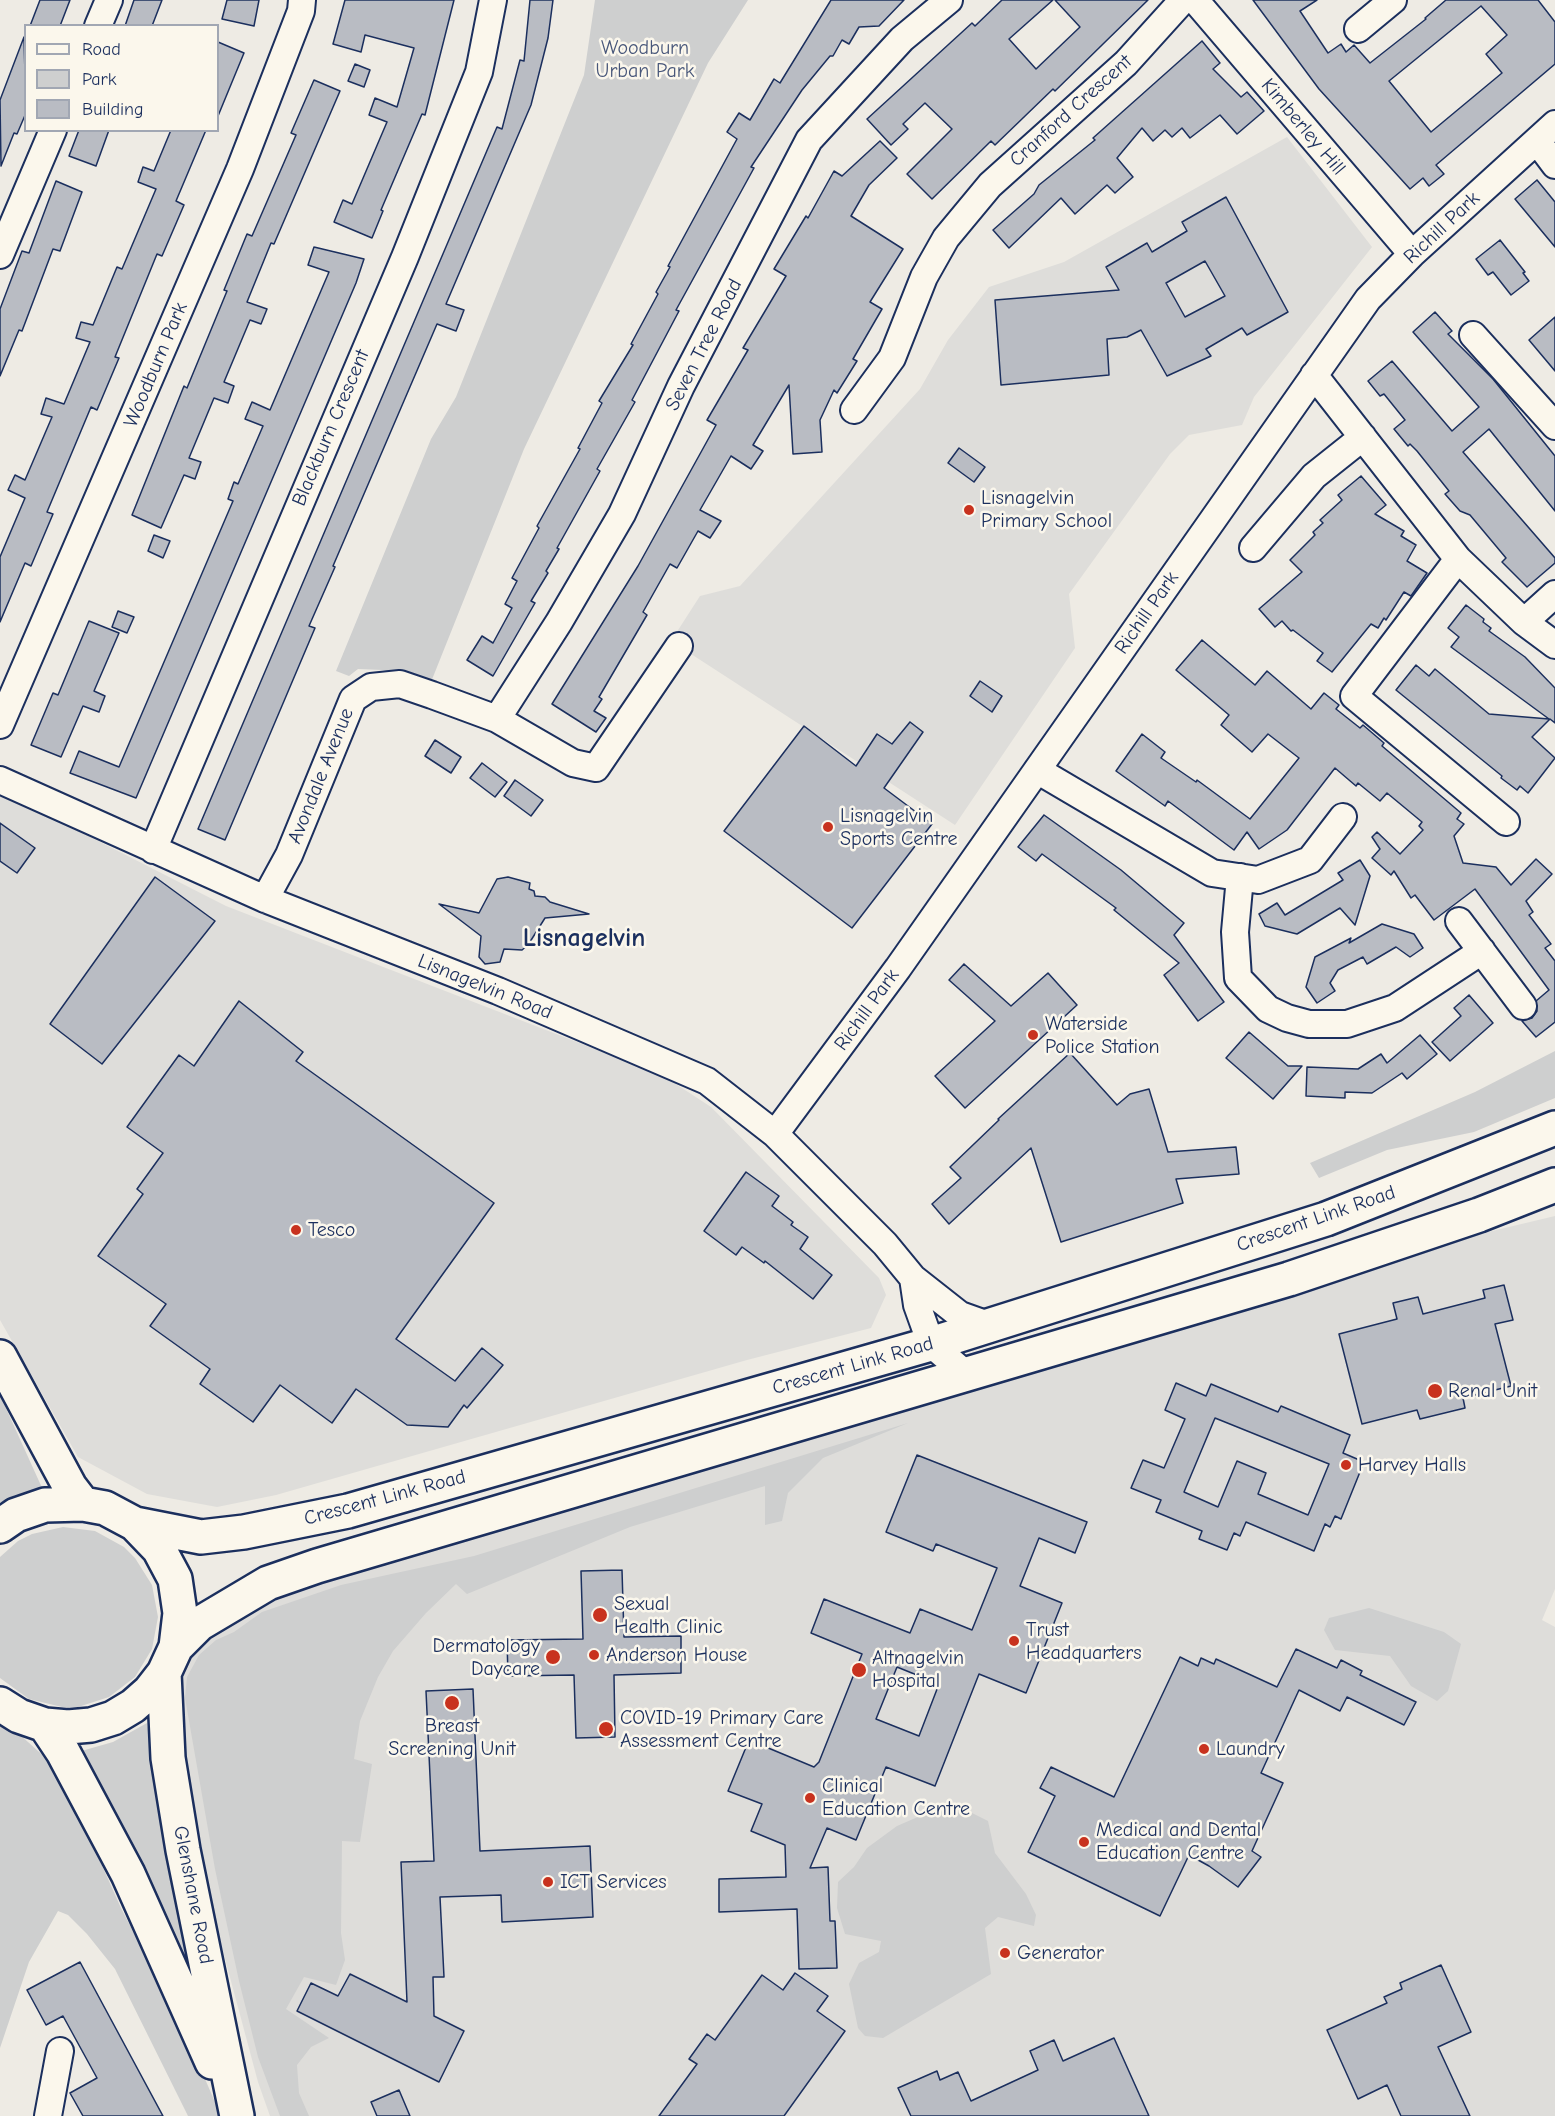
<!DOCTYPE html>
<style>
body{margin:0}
#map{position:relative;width:1555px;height:2116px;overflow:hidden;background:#eeebe4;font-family:"Comic Neue",sans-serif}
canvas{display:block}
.legend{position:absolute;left:24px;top:24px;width:195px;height:108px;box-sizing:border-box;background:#fbf7ec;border:2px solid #a1a7b3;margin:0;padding:8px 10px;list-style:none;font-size:18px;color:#1b2f5e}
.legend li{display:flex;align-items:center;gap:12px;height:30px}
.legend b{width:30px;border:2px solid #a1a7b3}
</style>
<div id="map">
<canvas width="1555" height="2116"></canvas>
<ul class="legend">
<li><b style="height:8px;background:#fbf7ec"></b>Road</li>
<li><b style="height:16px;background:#cecfcf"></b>Park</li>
<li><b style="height:16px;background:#b9bcc3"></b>Building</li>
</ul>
</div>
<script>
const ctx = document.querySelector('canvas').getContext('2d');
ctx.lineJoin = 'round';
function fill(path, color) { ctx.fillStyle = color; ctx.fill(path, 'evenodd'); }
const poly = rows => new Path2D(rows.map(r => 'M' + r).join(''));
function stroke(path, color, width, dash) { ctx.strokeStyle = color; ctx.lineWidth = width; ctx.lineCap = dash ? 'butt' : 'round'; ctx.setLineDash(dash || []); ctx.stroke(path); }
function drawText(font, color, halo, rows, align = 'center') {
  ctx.font = font + ' "Comic Neue",sans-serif'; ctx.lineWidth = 5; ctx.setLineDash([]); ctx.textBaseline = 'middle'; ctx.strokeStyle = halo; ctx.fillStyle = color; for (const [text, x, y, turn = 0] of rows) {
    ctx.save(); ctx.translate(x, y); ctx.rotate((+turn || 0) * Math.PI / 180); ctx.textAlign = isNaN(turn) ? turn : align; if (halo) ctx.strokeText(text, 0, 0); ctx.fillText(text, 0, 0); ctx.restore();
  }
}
const built = poly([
 [1287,137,1372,247,1254,397,1242,425,1189,435,1170,454,1069,594,1075,648,955,825,671,641,700,596,740,586,920,389,948,340,989,287,1064,262],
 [0,791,226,906,662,1075,711,1107,879,1278,886,1295,871,1328,747,1360,276,1495,217,1507,147,1494,78,1457,0,1320],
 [1555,1216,1555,1589,1542,1620,1555,1627,1555,2116,270,2116,258,2082,151,1682,240,1590,1488,1232]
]);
const green = poly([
 [595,0,748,0,708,63,524,449,431,682,383,670,358,669,349,676,336,671,431,439,456,397,584,75],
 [1555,1051,1555,1098,1474,1132,1387,1150,1319,1178,1310,1163,1475,1092],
 [0,1395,43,1490,15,1495,0,1503],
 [908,1423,823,1458,788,1493,782,1521,765,1525,765,1486,630,1527,467,1594,456,1584,426,1613,393,1651,378,1677,360,1721,354,1759,372,1764,360,1842,342,1841,341,1933,345,1960,336,1985,304,1977,286,2009,329,2038,311,2047,297,2065,299,2093,309,2116,280,2116,258,2057,239,1981,215,1869,185,1698,187,1677,199,1655,216,1640,234,1632,262,1612,341,1585,474,1556],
 [63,1527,95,1531,124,1547,135,1558,152,1585,158,1617,152,1649,135,1677,109,1697,78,1707,62,1707,29,1699,0,1678,0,1557,18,1541,32,1534],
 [1369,1608,1444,1632,1461,1644,1448,1691,1437,1701,1411,1686,1390,1656,1335,1650,1324,1630,1329,1618],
 [147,1723,171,1869,193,1970,140,1871,92,1772,78,1752,113,1742],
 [0,1725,18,1733,48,1760,75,1805,121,1908,186,2035,221,2116,188,2116,115,1969,87,1934,68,1915,58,1911,29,1962,0,2048],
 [943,1806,972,1813,988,1821,995,1853,1026,1894,1036,1915,1034,1926,998,1917,985,1928,991,1974,883,2038,865,2036,858,2028,849,1984,859,1963,879,1952,881,1941,845,1934,837,1908,838,1882,854,1867,867,1848,897,1826]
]);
const building = poly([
 [40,0,70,0,60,26,30,26,40,0],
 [134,0,162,0,152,26,125,26,134,0],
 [227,0,259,0,254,26,222,19,227,0],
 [345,0,454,0,425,115,422,114,381,210,383,211,372,238,334,222,343,200,352,204,387,122,369,115,375,98,397,107,414,48,365,35,361,52,333,44,345,0],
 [530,0,553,0,548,38,531,105,446,304,464,310,456,331,437,324,333,566,335,567,309,626,315,628,225,840,198,829,497,127,502,129,520,60,524,61,530,0],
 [831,0,904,0,879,26,859,27,849,44,842,40,833,56,830,56,802,90,751,167,754,168,676,310,679,311,632,400,635,402,597,469,600,471,557,548,559,549,546,571,548,573,531,601,535,603,493,676,467,660,482,636,493,643,512,608,505,604,517,581,512,578,539,528,537,526,580,449,578,448,602,403,599,401,633,345,631,344,658,294,656,292,670,267,668,266,737,139,727,132,739,113,750,120,774,79,780,83,831,0],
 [1002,0,1053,0,1009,39,1036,69,1080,27,1055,0,1148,0,1055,91,1053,89,995,145,991,141,932,199,907,174,952,129,925,103,903,124,908,129,891,145,867,119,972,23,975,26,1002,0],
 [1253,0,1317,0,1300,11,1328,53,1341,44,1346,52,1354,45,1370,63,1426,19,1425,18,1446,0,1538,0,1555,22,1555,64,1436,165,1444,174,1429,186,1423,178,1410,189,1319,89,1253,0],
 [1481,6,1507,35,1486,54,1502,73,1431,132,1389,81,1481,6],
 [24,37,26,113,17,134,14,133,1,166,0,100,24,37],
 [1202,41,1220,63,1213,69,1241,97,1247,92,1264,111,1237,134,1220,115,1190,138,1182,128,1172,137,1165,130,1153,141,1142,128,1117,158,1133,177,1125,184,1115,193,1107,185,1075,214,1061,198,1009,248,993,230,1034,194,1039,185,1095,140,1093,138,1202,41],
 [218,42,244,53,218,116,218,42],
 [355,64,370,70,364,87,348,81,355,64],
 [314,80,340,91,274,244,271,243,247,302,267,309,261,324,250,320,224,382,234,386,228,403,214,398,189,458,201,462,195,479,184,475,161,528,132,515,184,386,187,388,227,291,224,290,247,234,252,236,296,135,291,133,314,80],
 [79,130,109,130,96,166,69,156,79,130],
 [171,130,206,130,176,201,184,205,162,256,157,254,115,357,119,358,97,410,91,407,47,512,53,514,31,566,25,563,0,622,0,557,25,498,8,490,15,475,25,480,52,417,41,414,46,398,64,404,90,342,76,338,81,322,93,325,117,267,122,269,156,189,138,182,143,167,154,171,171,130],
 [880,141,897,158,869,185,851,216,903,249,870,302,882,309,853,359,857,361,837,393,834,390,820,420,822,452,793,454,789,385,753,445,763,451,751,469,731,456,700,510,721,521,710,538,698,531,677,568,670,564,643,612,647,615,599,697,602,699,594,711,606,718,596,732,552,704,638,566,716,425,707,420,748,350,743,348,786,276,774,269,806,216,808,218,834,171,842,176,880,141],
 [1537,180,1555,202,1555,247,1515,199,1537,180],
 [56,181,82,192,60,251,53,249,22,331,19,330,0,376,0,309,22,251,29,253,56,181],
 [1226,197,1288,312,1247,335,1242,328,1206,349,1211,356,1167,376,1141,330,1127,337,1107,339,1109,375,1001,385,995,300,1119,290,1106,267,1147,243,1152,252,1187,231,1182,222,1226,197],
 [1205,261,1225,296,1185,317,1166,283,1205,261],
 [1500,240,1525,272,1523,273,1529,281,1511,295,1493,272,1488,275,1476,259,1500,240],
 [314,247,364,259,356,283,136,798,70,773,79,751,119,767,233,501,228,499,234,482,238,484,263,426,245,419,252,402,270,410,329,272,308,265,314,247],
 [1435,312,1452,331,1448,334,1493,379,1555,456,1555,511,1489,429,1463,452,1555,558,1555,563,1527,587,1502,562,1506,558,1470,515,1460,511,1445,494,1449,491,1417,451,1410,444,1408,446,1394,429,1405,420,1384,394,1380,396,1368,381,1392,361,1452,431,1479,407,1413,332,1435,312],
 [1555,317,1555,371,1529,340,1555,317],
 [959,448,985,467,974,482,948,463,959,448],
 [1361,476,1386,505,1375,514,1404,531,1401,536,1416,545,1407,561,1427,573,1411,596,1404,592,1386,620,1384,618,1378,628,1371,624,1332,672,1317,661,1323,653,1293,630,1291,631,1282,621,1275,627,1259,609,1302,572,1290,560,1315,535,1313,532,1323,523,1320,520,1342,500,1338,495,1361,476],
 [154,535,170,541,163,558,148,551,154,535],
 [1466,605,1484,619,1483,622,1491,628,1489,631,1525,657,1555,688,1555,723,1550,719,1532,737,1555,758,1528,793,1520,786,1517,790,1501,778,1502,776,1396,690,1416,665,1429,676,1435,669,1489,714,1549,719,1451,647,1459,637,1448,628,1466,605],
 [118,611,134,617,127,633,112,627,118,611],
 [89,621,119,633,94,691,105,696,99,712,83,706,61,757,31,745,53,693,58,695,89,621],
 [1202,640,1255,685,1267,671,1311,709,1324,693,1339,705,1336,709,1360,728,1363,725,1384,743,1382,746,1461,813,1457,819,1464,824,1454,836,1463,863,1496,867,1511,885,1536,859,1552,874,1526,901,1533,912,1529,915,1551,944,1545,948,1555,961,1555,1022,1536,1037,1522,1021,1532,1018,1537,1011,1536,1001,1549,990,1475,889,1434,920,1415,895,1411,898,1394,871,1391,875,1372,858,1380,849,1372,837,1377,832,1400,854,1423,830,1419,826,1422,822,1387,793,1380,801,1358,783,1356,786,1335,768,1287,830,1259,849,1247,832,1234,850,1168,801,1165,806,1116,771,1142,734,1165,752,1161,758,1196,782,1197,780,1250,819,1299,758,1268,734,1252,752,1221,725,1229,715,1176,670,1202,640],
 [980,681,1002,696,992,712,970,696,980,681],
 [910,722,923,732,884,788,932,824,852,928,724,831,804,726,856,766,877,734,892,744,910,722],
 [435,740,461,757,451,773,425,756,435,740],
 [482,763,507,782,495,797,470,778,482,763],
 [515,780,543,800,531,816,504,796,515,780],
 [1044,815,1121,870,1184,923,1174,935,1224,1002,1198,1021,1164,975,1179,963,1114,910,1116,908,1042,854,1036,861,1018,847,1044,815],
 [0,823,35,848,17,873,0,861,0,823],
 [1360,860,1370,876,1355,925,1340,908,1297,934,1265,926,1259,914,1277,903,1285,915,1343,880,1338,873,1360,860],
 [155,877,215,921,102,1064,50,1024,155,877],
 [508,877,530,883,529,889,534,891,535,896,545,897,550,902,589,914,545,918,528,945,522,950,504,949,500,962,485,964,479,957,481,936,439,904,479,913,497,879,508,877],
 [1382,924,1414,934,1423,948,1410,957,1396,947,1367,964,1363,957,1338,970,1330,983,1335,991,1317,1003,1306,987,1315,957,1351,938,1349,943,1382,924],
 [964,964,1011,1006,1048,973,1077,1005,965,1108,935,1076,995,1021,949,980,964,964],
 [1469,995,1493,1023,1450,1061,1432,1042,1461,1016,1454,1008,1469,995],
 [239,1001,303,1052,296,1061,494,1203,396,1339,455,1381,482,1348,503,1365,467,1408,464,1405,448,1427,407,1425,356,1389,332,1423,280,1385,253,1422,200,1384,210,1369,150,1326,166,1304,98,1256,143,1194,137,1189,163,1153,127,1127,179,1055,194,1066,239,1001],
 [1249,1032,1288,1066,1302,1066,1273,1099,1226,1058,1249,1032],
 [1420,1035,1437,1054,1407,1079,1402,1073,1372,1093,1345,1092,1345,1098,1306,1096,1307,1067,1358,1069,1381,1054,1387,1063,1420,1035],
 [1070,1053,1117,1105,1130,1094,1149,1089,1168,1152,1236,1147,1239,1174,1176,1179,1183,1203,1061,1242,1031,1148,949,1224,932,1204,961,1178,950,1167,999,1120,998,1119,1070,1053],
 [746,1172,779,1196,772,1206,793,1222,791,1225,808,1237,800,1249,832,1275,813,1299,765,1261,764,1263,742,1247,736,1255,704,1231,746,1172],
 [1504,1285,1513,1320,1495,1324,1511,1386,1463,1398,1465,1408,1420,1419,1417,1410,1362,1424,1339,1334,1397,1319,1393,1303,1418,1297,1423,1314,1485,1298,1483,1290,1504,1285],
 [1176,1383,1206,1396,1211,1384,1278,1412,1281,1406,1350,1435,1343,1453,1364,1462,1341,1519,1335,1516,1330,1527,1325,1524,1314,1551,1246,1522,1240,1536,1234,1533,1227,1550,1199,1539,1202,1531,1156,1512,1161,1500,1131,1488,1143,1460,1164,1468,1185,1419,1165,1410,1176,1383],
 [1215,1418,1329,1464,1308,1515,1258,1494,1266,1473,1237,1461,1218,1507,1184,1492,1215,1418],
 [917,1455,1087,1522,1075,1553,1039,1538,1020,1586,1062,1603,1026,1693,979,1674,935,1786,886,1767,856,1840,827,1828,810,1868,828,1867,830,1921,835,1921,837,1968,799,1969,797,1909,719,1912,719,1879,786,1877,785,1845,751,1831,762,1804,728,1791,749,1740,814,1767,819,1762,862,1654,811,1633,824,1599,910,1633,920,1609,972,1630,997,1568,936,1544,933,1551,886,1532,917,1455],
 [897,1667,939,1684,919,1736,876,1719,897,1667],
 [622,1570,624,1637,681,1636,681,1673,614,1675,615,1737,576,1738,574,1675,508,1676,507,1640,583,1639,581,1571,622,1570],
 [1296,1649,1337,1668,1341,1660,1362,1671,1360,1675,1416,1702,1404,1725,1347,1697,1340,1711,1299,1690,1261,1773,1283,1783,1252,1851,1261,1857,1238,1887,1209,1866,1189,1855,1160,1916,1028,1852,1055,1796,1040,1788,1051,1767,1114,1797,1180,1657,1198,1666,1201,1658,1214,1664,1216,1659,1277,1687,1296,1649],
 [473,1689,480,1851,590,1846,593,1917,502,1922,501,1895,440,1897,444,1977,433,1977,434,2016,464,2031,439,2082,297,2011,311,1983,338,1996,350,1974,407,2002,401,1862,434,1861,426,1691,473,1689],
 [80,1962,163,2116,83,2116,70,2093,97,2078,63,2016,46,2025,27,1990,80,1962],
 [1441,1965,1471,2032,1438,2047,1470,2116,1401,2116,1387,2085,1358,2099,1327,2030,1387,2003,1384,1997,1402,1989,1400,1983,1441,1965],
 [795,1973,828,1996,817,2011,845,2031,784,2116,659,2116,697,2064,689,2059,707,2034,715,2040,762,1975,783,1990,795,1973],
 [1114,2038,1149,2116,911,2116,898,2088,937,2071,940,2080,958,2072,971,2101,1038,2070,1030,2051,1054,2040,1063,2061,1114,2038],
 [399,2090,410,2116,377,2116,371,2102,399,2090]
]);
const street = poly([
 [1195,0,1412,254],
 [98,26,109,0],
 [1358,29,1393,0],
 [1537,141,1555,165],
 [0,255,53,130],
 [1473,335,1555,426],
 [1314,375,1458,559,1524,622,1555,645],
 [854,410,892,358,924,277,946,238,990,185,1126,63,1183,0],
 [1253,548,1314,476,1363,437],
 [1458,559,1354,696,1506,822],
 [1524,622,1555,594],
 [497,719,559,622,622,514,681,386,809,140,902,39,949,0],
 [0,725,240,169,301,11,302,0],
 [1037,770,1212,873,1258,880,1310,860,1343,817],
 [0,780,265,899,498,991,707,1081,775,1134,885,1244,913,1278,960,1315,988,1325],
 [153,850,405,257,479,72,493,0],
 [1240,877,1235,932,1238,978,1268,1009,1287,1018,1309,1024,1347,1024,1395,1008,1482,951],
 [265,899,289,855,353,699,371,687,400,684,432,695,497,719,573,763,596,768,679,646],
 [1459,921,1523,1006],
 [775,1134,898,968,1368,299,1412,254,1555,124],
 [913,1278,917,1305,931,1344,968,1376],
 [48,2116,60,2051]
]);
const highway = poly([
 [0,1357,70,1487,83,1504],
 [135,1524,201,1537,244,1532,348,1511,931,1344,1326,1219,1555,1128],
 [0,1526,16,1515,45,1505,83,1504,105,1508,135,1524,159,1549,175,1579,180,1613,176,1647,164,1673,150,1691,133,1706,113,1718,91,1725,68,1727,45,1725,19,1716,0,1704],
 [176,1647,199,1624,268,1583,317,1566,1289,1279,1479,1215,1555,1185],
 [164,1673,168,1758,183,1850,237,2116],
 [45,1725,63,1752,128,1874,212,2062]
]);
const markers = [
 [969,510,6,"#c8321e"],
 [828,827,6,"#c8321e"],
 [1033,1035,6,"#c8321e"],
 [296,1230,6,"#c8321e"],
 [1435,1391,8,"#c8321e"],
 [1346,1465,6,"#c8321e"],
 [600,1615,8,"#c8321e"],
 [1014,1641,6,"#c8321e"],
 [594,1655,6,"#c8321e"],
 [553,1657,8,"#c8321e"],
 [859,1670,8,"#c8321e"],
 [452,1703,8,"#c8321e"],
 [606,1729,8,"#c8321e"],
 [1204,1749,6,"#c8321e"],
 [810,1798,6,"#c8321e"],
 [1084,1842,6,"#c8321e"],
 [548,1882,6,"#c8321e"],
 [1005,1953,6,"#c8321e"]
];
const parkNames = [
 ["Woodburn",645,48],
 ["Urban Park",645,71]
];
const streetNames = [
 ["Cranford Crescent",1071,111,-42],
 ["Kimberley Hill",1303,127,50],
 ["Richill Park",1442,228,-43],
 ["Seven Tree Road",704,345,-63],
 ["Woodburn Park",156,365,-67],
 ["Blackburn Crescent",331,428,-67],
 ["Richill Park",1147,613,-55],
 ["Avondale Avenue",321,776,-68],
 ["Lisnagelvin Road",485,987,22],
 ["Richill Park",867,1010,-54],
 ["Crescent Link Road",1316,1219,-19],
 ["Crescent Link Road",853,1366,-16],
 ["Crescent Link Road",385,1498,-15],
 ["Glenshane Road",193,1895,79]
];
const poiNames = [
 ["Lisnagelvin",981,498],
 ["Primary School",981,521],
 ["Lisnagelvin",840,816],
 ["Sports Centre",840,839],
 ["Waterside",1045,1024],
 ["Police Station",1045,1047],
 ["Tesco",308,1230],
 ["Renal Unit",1448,1391],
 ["Harvey Halls",1358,1465],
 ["Sexual",614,1604],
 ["Health Clinic",614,1627],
 ["Trust",1026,1630],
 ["Headquarters",1026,1653],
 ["Dermatology",540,1646,"right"],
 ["Daycare",540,1669,"right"],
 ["Anderson House",606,1655],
 ["Altnagelvin",872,1658],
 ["Hospital",872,1681],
 ["COVID-19 Primary Care",620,1718],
 ["Assessment Centre",620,1741],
 ["Breast",452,1726,"center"],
 ["Screening Unit",452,1749,"center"],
 ["Laundry",1216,1749],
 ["Clinical",822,1786],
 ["Education Centre",822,1809],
 ["Medical and Dental",1096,1830],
 ["Education Centre",1096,1853],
 ["ICT Services",560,1882],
 ["Generator",1017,1953]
];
const districtNames = [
 ["Lisnagelvin",584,939]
];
fill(built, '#deddda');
fill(green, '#cecfcf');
fill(building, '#b9bcc3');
stroke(building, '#1b2f5e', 1.5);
stroke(street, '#1b2f5e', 30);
stroke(highway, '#1b2f5e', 38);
stroke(street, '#fbf7ec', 26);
stroke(highway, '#fbf7ec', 33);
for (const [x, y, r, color] of markers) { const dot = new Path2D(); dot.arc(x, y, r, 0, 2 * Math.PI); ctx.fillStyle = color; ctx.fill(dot); stroke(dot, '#fbf7ec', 2); }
drawText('20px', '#48577a', '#fbf7ec', parkNames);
drawText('20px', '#1b2f5e', '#fbf7ec', streetNames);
drawText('20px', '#1b2f5e', '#fbf7ec', poiNames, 'left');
drawText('bold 26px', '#1b2f5e', '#fbf7ec', districtNames);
</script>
